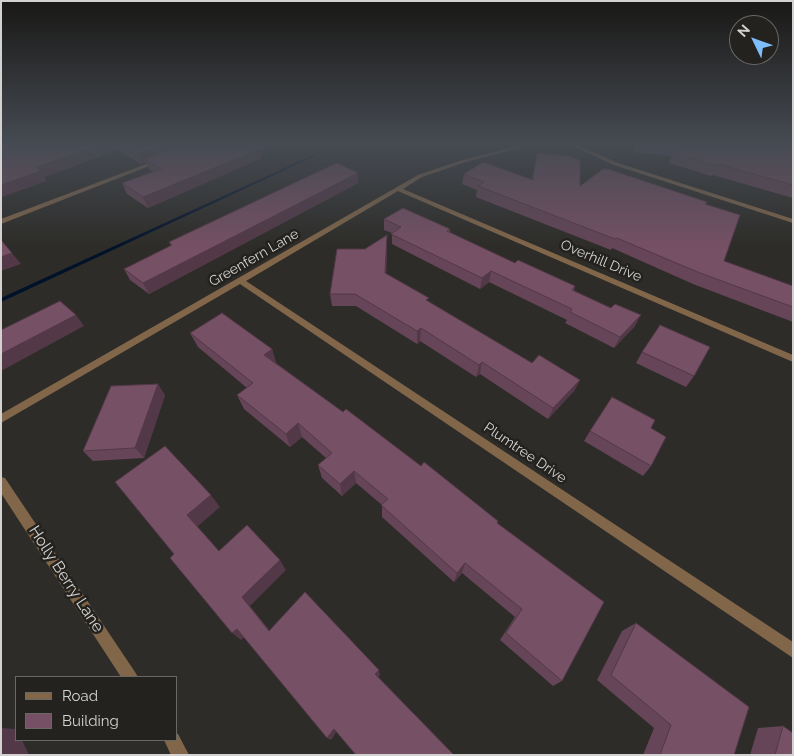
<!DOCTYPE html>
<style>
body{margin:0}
#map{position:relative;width:794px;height:756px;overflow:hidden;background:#2d2c28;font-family:Raleway,sans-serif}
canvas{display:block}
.frame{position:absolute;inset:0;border:2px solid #d3d2d0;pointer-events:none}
.legend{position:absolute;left:15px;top:676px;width:162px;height:65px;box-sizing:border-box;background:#23221e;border:1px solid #696865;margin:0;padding:6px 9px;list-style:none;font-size:15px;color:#d3d2d0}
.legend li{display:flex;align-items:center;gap:10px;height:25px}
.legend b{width:25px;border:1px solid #696865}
.north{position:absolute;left:729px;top:15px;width:50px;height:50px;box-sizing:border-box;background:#23221e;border:1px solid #696865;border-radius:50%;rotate:312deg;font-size:14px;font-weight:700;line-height:20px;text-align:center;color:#d3d2d0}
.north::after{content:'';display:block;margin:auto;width:18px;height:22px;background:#7fbdfa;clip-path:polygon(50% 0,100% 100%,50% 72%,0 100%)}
</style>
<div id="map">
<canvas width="794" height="756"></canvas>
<div class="frame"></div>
<ul class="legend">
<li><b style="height:6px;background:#81664a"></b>Road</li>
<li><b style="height:14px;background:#765065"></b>Building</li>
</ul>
<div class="north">N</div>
</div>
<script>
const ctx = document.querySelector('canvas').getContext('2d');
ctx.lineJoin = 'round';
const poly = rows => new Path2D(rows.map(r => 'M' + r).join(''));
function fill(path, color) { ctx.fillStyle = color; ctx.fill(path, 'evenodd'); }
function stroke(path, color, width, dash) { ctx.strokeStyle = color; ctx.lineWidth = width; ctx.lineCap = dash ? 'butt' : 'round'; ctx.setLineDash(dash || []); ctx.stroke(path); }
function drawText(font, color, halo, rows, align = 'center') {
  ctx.font = font + ' Raleway,sans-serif'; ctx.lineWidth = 5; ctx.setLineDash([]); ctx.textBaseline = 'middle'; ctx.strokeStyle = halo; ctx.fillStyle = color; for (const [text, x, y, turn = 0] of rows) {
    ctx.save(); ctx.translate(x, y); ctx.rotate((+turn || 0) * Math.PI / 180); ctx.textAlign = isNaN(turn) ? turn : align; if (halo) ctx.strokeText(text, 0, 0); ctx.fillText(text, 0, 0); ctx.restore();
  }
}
const stream = poly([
 [337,144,341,144,1,302,1,298,337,144]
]);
const street = poly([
 [526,144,534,144,466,162,422,177,403,189,793,355,793,362,398,191,246,281,793,642,793,658,240,284,1,423,1,414,418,175,462,160,526,144],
 [568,144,575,144,618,163,793,219,793,223,614,165,568,144],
 [157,160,162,161,1,224,1,219,157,160],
 [1,477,5,478,135,672,138,677,121,677,1,493,1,477],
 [176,733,178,734,189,755,171,755,164,740,176,740,176,733]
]);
const wall = poly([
 [1,144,277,144,260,151,262,158,148,208,127,194,122,183,153,172,149,169,146,163,141,164,118,150,44,177,46,181,1,197],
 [633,144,793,144,793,198,713,175,711,176,669,163,672,156,634,152],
 [537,153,580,186,707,202,706,204,724,261,793,286,793,322,693,284,612,248,611,250,476,197,477,190,462,184,464,174,532,179],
 [358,183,149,294,130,280,124,269,171,246,169,242],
 [384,219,450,229,450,233,515,263,575,286,574,290,635,326,614,348,565,323,567,320,489,282,480,289,392,244,392,233,384,230],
 [387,235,386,274,429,302,532,363,580,380,574,391,548,419,480,374,476,377,420,341,417,344,356,306,332,306,330,294,365,249],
 [190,333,272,349,276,363,343,412,421,466,498,523,562,681,553,686,500,640,515,617,462,573,454,582,382,517,382,505,356,483,342,496,322,478,318,465,326,458,302,437,290,447,244,409,237,395,247,388,198,347],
 [642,352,694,376,686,387,636,363],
 [165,395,144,458,93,461,83,451],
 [651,428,651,466,643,476,584,441,590,431],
 [636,623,734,755,643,755,654,728,597,680,622,631],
 [783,726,793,755,750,755,758,728]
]);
const shadedWall = poly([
 [105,144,115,144,118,150,44,177,46,181,1,197,1,185,36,167],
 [167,144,197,144,144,159,146,163,141,164,137,155],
 [251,144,277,144,260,151,262,158,148,208,143,197],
 [358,173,358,183,149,294,143,283],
 [387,235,387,247,386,286,385,273],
 [12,253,21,264,1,271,1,257],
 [491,271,489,282,480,289,482,278],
 [76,315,84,326,1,371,1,354],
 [641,315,635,326,614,348,620,337],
 [421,328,420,341,417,344,417,331],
 [272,349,276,364,264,355],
 [482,362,480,374,476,377,479,365],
 [580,380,574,391,548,419,553,408],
 [158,384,165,395,144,458,135,448],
 [298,423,302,437,290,447,286,434],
 [354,471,356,483,342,496,340,484],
 [211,495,220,507,197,527,187,515],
 [280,560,286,570,250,606,276,638,269,631,242,597],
 [465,563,462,573,454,582,457,573],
 [237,629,245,636,241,640,232,633],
 [379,670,380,675,377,679,375,674],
 [1,728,16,729,16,740,22,740,29,755,3,755,1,751],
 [334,729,337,731,331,740,327,738]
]);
const building = poly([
 [1,144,105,144,36,167,40,171,1,185,1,144],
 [118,144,167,144,137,155,118,144],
 [186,144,251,144,250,144,260,149,143,197,122,183,161,169,144,159,186,144],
 [654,144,793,144,793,185,718,164,717,166,674,153,681,146,654,144],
 [537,153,569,156,580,160,580,186,603,169,608,169,707,202,705,204,740,215,724,261,793,286,793,307,700,273,617,238,615,239,478,186,484,182,464,174,483,162,533,180,537,153],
 [337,163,358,173,143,283,124,269,172,245,169,242,328,167,337,163],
 [403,208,450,229,447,231,515,263,518,260,575,286,572,290,611,308,615,304,641,315,620,337,570,312,572,309,491,271,482,278,391,234,401,227,384,219,403,208],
 [387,235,385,273,429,298,426,300,532,363,539,355,580,380,553,408,482,362,479,365,421,328,417,331,355,294,330,294,337,249,365,249,387,235],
 [1,240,12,253,1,257,1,240],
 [60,301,76,315,1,354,1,330,60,301],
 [222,313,272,349,264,355,343,412,346,409,421,466,424,462,498,521,497,523,604,602,562,681,506,633,522,609,465,563,457,573,381,505,388,499,354,471,340,484,318,465,332,453,298,423,286,434,237,395,253,383,190,333,222,313],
 [660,325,710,347,694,376,642,352,660,325],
 [158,384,135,448,83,451,111,386,158,384],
 [612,397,655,420,651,428,666,437,651,466,590,431,612,397],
 [165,446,211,495,187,515,219,551,247,525,280,560,242,597,269,631,305,592,379,670,375,674,454,755,356,755,334,729,327,738,237,629,232,633,170,558,174,554,115,482,165,446],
 [636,623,749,707,734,755,660,755,671,725,611,675,636,623],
 [783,726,793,733,793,755,775,755,783,726]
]);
const streetNames = [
 ["Greenfern Lane",254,258,-30],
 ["Overhill Drive",601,261,23],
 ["Plumtree Drive",525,453,34]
];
const nearStreetnames = [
 ["Holly Berry Lane",66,579,57]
];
fill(stream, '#00122a');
fill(street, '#81664a');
fill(wall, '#654557');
fill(shadedWall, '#533847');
fill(building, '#765065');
stroke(building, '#533847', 1);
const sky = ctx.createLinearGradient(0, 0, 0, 249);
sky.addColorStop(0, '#191816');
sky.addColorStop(0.58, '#464b53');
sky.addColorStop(1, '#464b5300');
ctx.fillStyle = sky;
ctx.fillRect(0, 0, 794, 249);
drawText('14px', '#d3d2d0', '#23221e', streetNames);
drawText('16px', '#d3d2d0', '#23221e', nearStreetnames);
</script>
